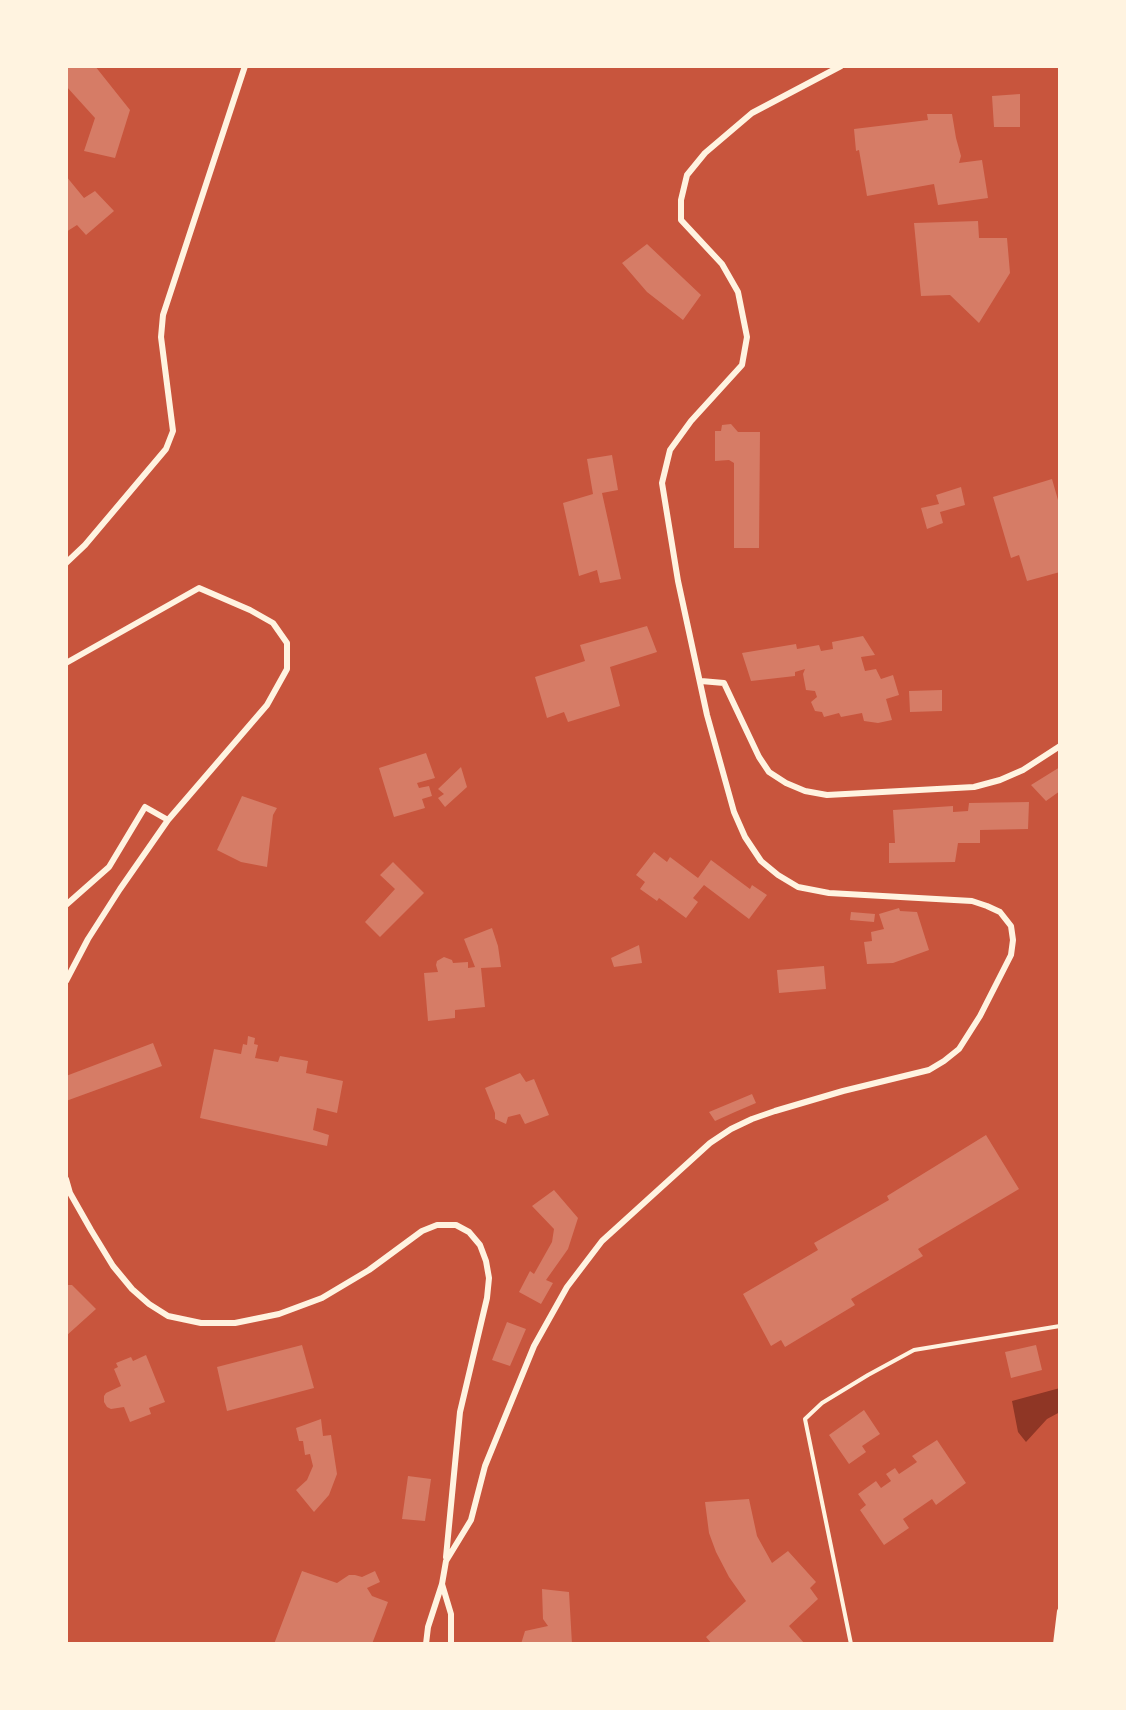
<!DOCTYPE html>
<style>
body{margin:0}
#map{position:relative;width:1126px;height:1710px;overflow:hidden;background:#c8553d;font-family:"Space Grotesk",sans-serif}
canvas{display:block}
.frame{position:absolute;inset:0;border:68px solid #fff3e0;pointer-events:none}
</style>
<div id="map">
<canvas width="1126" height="1710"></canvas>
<div class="frame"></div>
</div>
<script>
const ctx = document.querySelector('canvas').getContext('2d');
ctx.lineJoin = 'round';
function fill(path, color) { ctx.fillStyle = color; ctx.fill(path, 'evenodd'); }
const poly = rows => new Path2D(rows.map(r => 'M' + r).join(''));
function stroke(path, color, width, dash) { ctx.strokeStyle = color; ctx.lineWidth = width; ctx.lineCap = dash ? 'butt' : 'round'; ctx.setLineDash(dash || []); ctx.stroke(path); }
const water = poly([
 [1060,1388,1060,1412,1047,1419,1026,1442,1018,1432,1012,1401]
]);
const building = poly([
 [66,66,95,66,130,110,115,158,84,151,95,118,66,86],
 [1020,94,1020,127,994,127,992,96],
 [927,114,952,114,956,138,961,156,959,163,982,160,988,198,938,205,934,184,867,196,859,150,856,151,854,129,928,120],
 [66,176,84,198,95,191,114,211,86,235,77,225,66,232],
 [978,221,979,238,1007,238,1010,273,979,323,950,295,921,296,914,223],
 [647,244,701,295,683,320,647,292,622,263],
 [731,424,738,432,760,432,759,548,734,548,734,463,729,460,715,461,715,431,721,431,722,425],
 [612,455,618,490,602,493,621,579,600,583,597,570,579,576,563,503,593,494,587,459],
 [1052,479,1058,500,1060,500,1060,572,1027,581,1019,555,1011,558,993,497],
 [961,487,965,505,940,512,943,523,927,529,921,508,939,504,936,495],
 [647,626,657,652,610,667,620,706,568,722,564,712,547,718,535,677,585,661,580,645],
 [863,636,875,655,861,657,865,671,876,669,881,679,893,675,899,695,886,699,892,720,878,723,864,721,862,713,841,717,839,713,824,717,822,712,815,711,811,702,817,697,815,691,806,690,803,674,805,669,795,672,795,676,751,681,742,653,796,644,797,649,819,645,821,651,833,649,832,642],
 [942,690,942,711,910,712,909,691],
 [426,753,435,778,417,783,419,788,429,786,432,796,422,799,425,808,394,817,379,768],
 [461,767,467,787,445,807,438,798,444,794,438,789],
 [1060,767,1060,791,1046,801,1031,785],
 [242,796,277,808,273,815,267,867,241,862,217,850],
 [1029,802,1028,829,980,830,980,843,958,843,955,862,889,863,889,843,895,843,893,810,953,806,953,812,968,811,969,803],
 [654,852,667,862,670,857,698,878,711,860,750,889,752,885,767,895,749,919,704,885,693,898,698,902,686,918,659,898,657,901,640,889,645,882,636,875],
 [393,862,424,893,380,937,365,922,395,889,380,875],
 [899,908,900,911,917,912,929,950,893,963,867,964,864,942,872,941,871,932,884,929,879,914],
 [851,912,875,914,874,922,850,920],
 [492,928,498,946,501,967,481,968,485,1007,455,1010,455,1018,428,1021,424,973,438,972,436,965,437,961,444,957,452,960,453,963,468,962,468,968,475,967,464,939],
 [639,945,642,963,614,967,611,958],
 [824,966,826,989,779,993,777,970],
 [248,1036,255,1038,254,1044,258,1045,255,1058,278,1062,280,1056,308,1061,306,1073,343,1081,337,1113,317,1108,313,1130,329,1135,327,1146,200,1118,214,1049,241,1054,243,1044,247,1045],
 [153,1043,162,1066,66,1101,66,1076],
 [520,1073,526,1082,534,1079,549,1115,525,1124,520,1114,508,1117,506,1124,495,1119,495,1113,485,1088],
 [752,1094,756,1103,735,1112,715,1121,709,1112],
 [986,1135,1019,1189,918,1249,923,1256,851,1299,855,1305,785,1347,781,1340,771,1346,743,1294,818,1250,814,1243,889,1200,887,1196],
 [554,1190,578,1218,568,1249,546,1280,553,1283,541,1304,519,1292,530,1271,534,1274,552,1242,554,1229,532,1206],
 [66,1285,72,1285,96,1309,66,1336],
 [507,1322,526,1329,510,1366,492,1360],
 [302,1345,314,1388,227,1411,217,1367],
 [1036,1345,1042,1370,1011,1378,1005,1352],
 [146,1355,165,1402,149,1408,151,1414,130,1422,124,1407,111,1409,107,1407,104,1402,104,1396,106,1393,121,1386,114,1369,118,1367,116,1363,131,1357,133,1361],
 [864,1410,880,1434,862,1446,866,1452,849,1464,829,1435],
 [321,1419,323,1436,331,1435,337,1474,329,1495,314,1512,296,1490,307,1480,313,1466,310,1454,305,1455,303,1441,299,1441,296,1428],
 [937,1440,966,1483,936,1505,932,1499,903,1519,909,1528,884,1545,860,1510,866,1505,858,1494,876,1481,881,1488,891,1481,886,1474,895,1468,899,1474,917,1462,912,1456],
 [408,1476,431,1479,425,1521,402,1519],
 [749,1499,757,1536,772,1563,788,1551,816,1582,810,1588,818,1599,789,1626,805,1644,712,1644,706,1637,746,1601,729,1577,716,1552,709,1533,705,1502],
 [302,1571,337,1583,349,1575,355,1575,362,1577,375,1571,380,1582,367,1588,372,1596,388,1602,372,1644,274,1644],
 [542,1589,569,1592,572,1644,521,1644,525,1631,548,1626,543,1619]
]);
const path = poly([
 [851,1644,805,1419,822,1403,868,1375,914,1350,1060,1326]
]);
const minor = poly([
 [66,563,85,545,166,449,173,431,161,337,163,315,245,66],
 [66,663,199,588,250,610,273,623,287,643,287,669,267,705,168,820],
 [701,681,724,683,759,757,769,772,786,783,805,791,827,795,974,787,1000,780,1023,770,1060,746],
 [66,905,109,867,145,807,168,820,120,889,88,939,66,981],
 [66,1179,70,1193,91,1230,113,1266,132,1289,149,1304,168,1316,201,1323,235,1323,279,1314,322,1298,369,1270,422,1231,437,1225,456,1225,469,1232,480,1245,486,1261,489,1278,487,1298,460,1412,446,1557],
 [442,1584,451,1614,451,1644],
 [426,1644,428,1627,442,1584,446,1561,471,1520,485,1466,534,1346,567,1287,602,1241,710,1143,731,1129,752,1119,775,1111,843,1091,929,1070,944,1061,959,1049,980,1016,1011,955,1013,940,1011,926,1000,912,987,906,972,901,829,893,798,887,778,875,761,861,745,837,734,812,707,715,678,581,662,483,670,450,691,421,742,365,747,337,738,292,722,264,681,220,681,200,687,175,705,153,752,113,841,66],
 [1056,1644,1060,1611]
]);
fill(water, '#8f3625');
fill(building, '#d67c66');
stroke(path, '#fff3e0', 4);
stroke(minor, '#fff3e0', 6);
</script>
